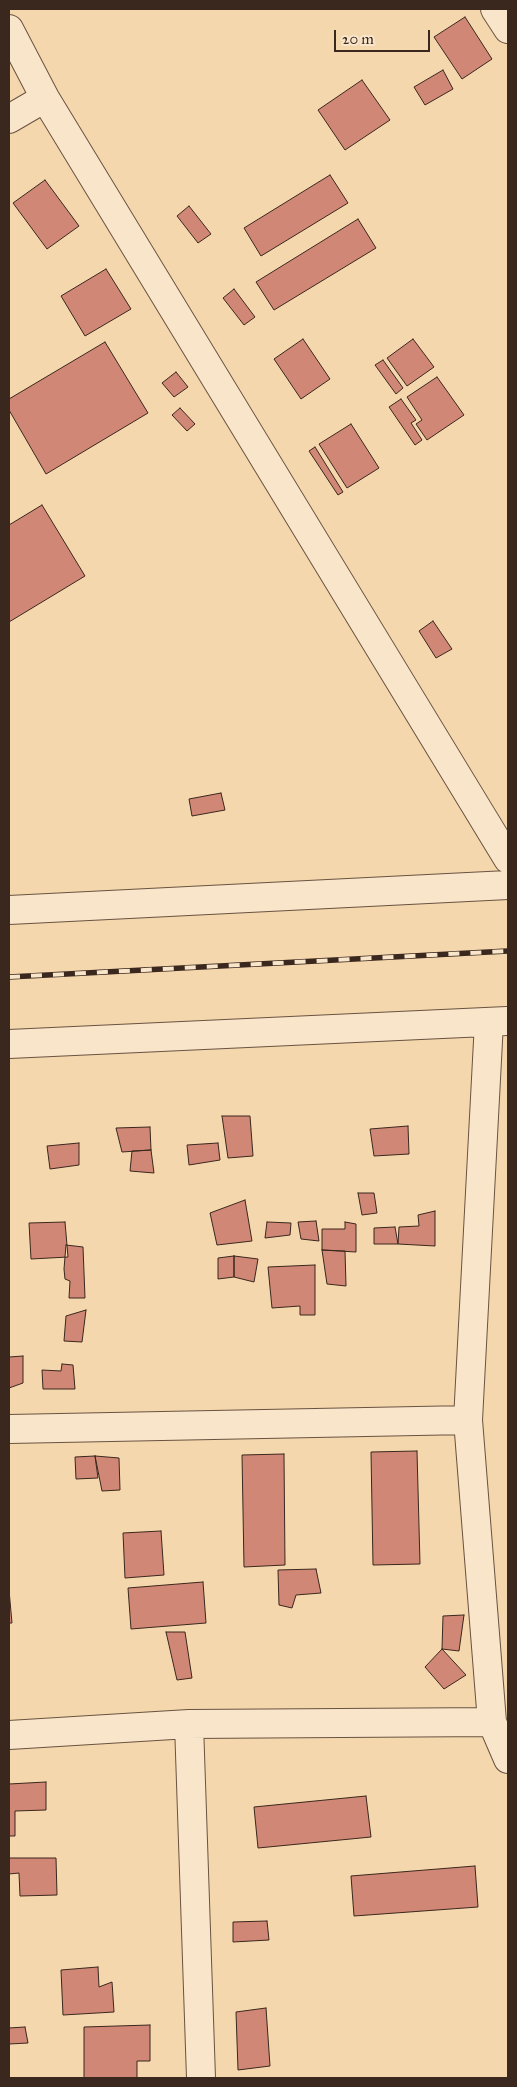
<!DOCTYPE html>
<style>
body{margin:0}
#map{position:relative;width:517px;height:2087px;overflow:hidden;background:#f5d7ad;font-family:"IM FELL Great Primer",serif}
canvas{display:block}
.frame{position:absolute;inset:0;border:10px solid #3a271d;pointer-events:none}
.scale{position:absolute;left:334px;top:30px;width:96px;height:22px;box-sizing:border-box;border:2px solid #3a271d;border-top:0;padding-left:6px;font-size:15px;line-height:18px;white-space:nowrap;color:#3a271d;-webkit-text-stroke:4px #f8e5ca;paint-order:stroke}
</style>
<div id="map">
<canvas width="517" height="2087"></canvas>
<div class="frame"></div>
<div class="scale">20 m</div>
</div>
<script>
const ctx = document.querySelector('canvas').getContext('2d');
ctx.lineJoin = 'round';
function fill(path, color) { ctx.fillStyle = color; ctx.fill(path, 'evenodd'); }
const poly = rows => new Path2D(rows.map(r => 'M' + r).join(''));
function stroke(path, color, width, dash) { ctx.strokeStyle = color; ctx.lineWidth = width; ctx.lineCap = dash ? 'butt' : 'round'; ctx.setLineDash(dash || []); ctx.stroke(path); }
const building = poly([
 [465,17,492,59,462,79,434,37,465,17],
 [443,70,453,89,425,105,414,87,443,70],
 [362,80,390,120,345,150,318,110,362,80],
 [330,175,348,203,261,256,244,228,330,175],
 [45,180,79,226,47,249,13,203,45,180],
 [189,206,211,234,198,243,177,216,189,206],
 [358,219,376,248,274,310,256,282,358,219],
 [106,269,131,309,85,336,61,296,106,269],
 [234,289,255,317,244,325,223,298,234,289],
 [303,339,330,379,301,399,274,359,303,339],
 [413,339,434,367,407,386,387,358,413,339],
 [105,342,148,413,46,474,9,410,9,399,105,342],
 [383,360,403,388,396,394,375,365,383,360],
 [176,372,188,387,174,397,162,383,176,372],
 [437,377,464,415,427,440,416,424,422,420,407,397,437,377],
 [401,399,416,420,411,423,422,440,415,445,389,407,401,399],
 [180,408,195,424,187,431,172,415,180,408],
 [351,424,379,468,347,488,319,444,351,424],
 [315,447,343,492,338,495,309,451,315,447],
 [42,505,85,576,9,622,9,525,42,505],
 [433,621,452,649,436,658,419,631,433,621],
 [221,793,225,810,192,816,189,799,221,793],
 [222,1116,250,1116,253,1156,228,1158,222,1116],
 [408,1126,409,1154,374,1156,370,1129,408,1126],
 [150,1127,151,1150,122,1152,116,1128,150,1127],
 [79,1143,79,1165,50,1169,47,1146,79,1143],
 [218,1143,220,1160,189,1165,187,1145,218,1143],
 [151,1150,154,1173,130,1171,132,1151,151,1150],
 [358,1193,374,1193,377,1213,362,1215,358,1193],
 [245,1200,252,1241,217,1245,210,1213,245,1200],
 [435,1211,435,1246,398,1244,399,1227,419,1226,418,1215,435,1211],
 [316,1221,319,1241,301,1239,298,1222,316,1221],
 [65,1222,68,1257,31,1259,29,1223,65,1222],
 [267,1222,291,1223,290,1235,265,1238,267,1222],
 [345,1222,356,1224,356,1252,322,1250,322,1229,345,1229,345,1222],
 [395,1227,398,1244,374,1244,374,1228,395,1227],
 [66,1245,83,1247,85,1298,69,1298,70,1281,65,1279,64,1269,66,1245],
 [322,1250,345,1251,346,1286,327,1284,322,1250],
 [234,1256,234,1277,218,1279,218,1258,234,1256],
 [234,1256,258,1259,254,1282,234,1277,234,1256],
 [315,1265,315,1315,300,1315,300,1306,272,1308,268,1267,315,1265],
 [86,1310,82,1342,64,1341,66,1316,86,1310],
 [23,1356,23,1383,9,1388,9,1357,23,1356],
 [62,1364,73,1365,75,1389,43,1389,42,1370,61,1371,62,1364],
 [417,1451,420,1564,373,1565,371,1452,417,1451],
 [284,1454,285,1565,244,1567,242,1455,284,1454],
 [95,1456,98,1478,76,1479,75,1457,95,1456],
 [95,1456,119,1458,120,1490,102,1491,95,1456],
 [161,1531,164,1575,125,1578,123,1533,161,1531],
 [316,1569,321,1593,296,1595,292,1608,279,1605,278,1570,316,1569],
 [203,1582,206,1623,131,1629,128,1588,203,1582],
 [9,1590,12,1623,9,1623,9,1590],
 [464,1615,459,1651,442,1649,443,1616,464,1615],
 [166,1632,185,1632,192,1678,177,1680,166,1632],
 [442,1649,466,1675,444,1689,425,1667,442,1649],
 [46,1782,46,1810,15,1811,15,1836,9,1836,9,1784,46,1782],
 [366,1796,371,1837,258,1848,254,1807,366,1796],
 [9,1858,56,1858,57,1895,20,1896,19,1873,9,1874,9,1858],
 [475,1866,478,1907,354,1916,351,1876,475,1866],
 [267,1921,269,1940,233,1942,233,1922,267,1921],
 [98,1967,99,1987,112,1982,114,2012,63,2015,61,1970,98,1967],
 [266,2008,270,2066,238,2070,236,2012,266,2008],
 [150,2025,150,2061,137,2061,137,2078,84,2078,84,2027,150,2025],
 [25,2027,28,2043,9,2044,9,2028,25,2027]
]);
const minor = poly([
 [495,9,508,29],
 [9,29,45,98,508,859],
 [9,119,45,98],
 [9,910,508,885],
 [489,1022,468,1420,492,1722,508,1759],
 [9,1044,507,1021],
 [9,1429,468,1420],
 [189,1724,201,2078],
 [9,1735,189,1724,492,1722]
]);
const rail = poly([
 [9,977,508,951]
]);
fill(building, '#d08775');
stroke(building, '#3a271d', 1);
stroke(minor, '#695341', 30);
stroke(minor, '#f8e5ca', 28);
stroke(rail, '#3a271d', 5.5);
stroke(rail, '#f8e5ca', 4, [11]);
</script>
